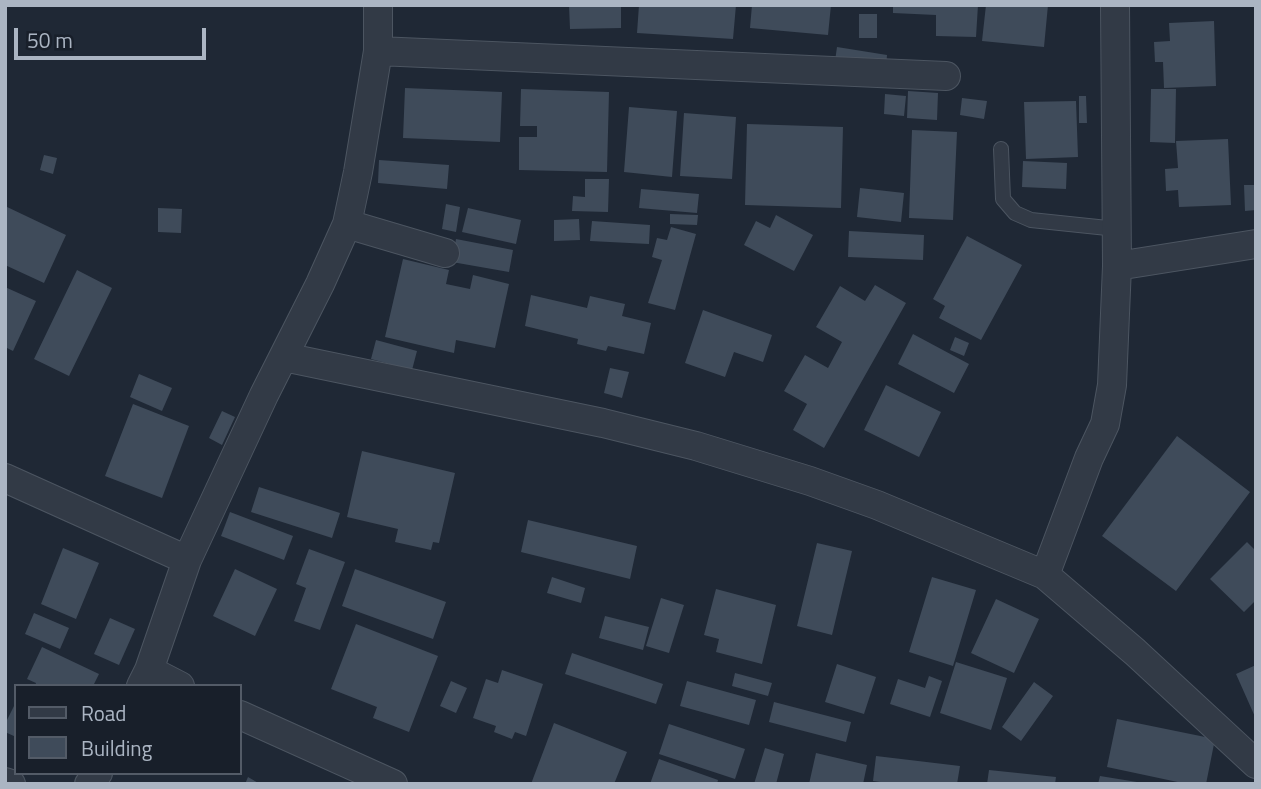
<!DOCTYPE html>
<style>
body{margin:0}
#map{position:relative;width:1261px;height:789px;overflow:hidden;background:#1f2835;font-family:"Titillium Web",sans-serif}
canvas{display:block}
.frame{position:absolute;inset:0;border:7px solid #abb5c3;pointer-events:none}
.legend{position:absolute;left:14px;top:684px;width:228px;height:91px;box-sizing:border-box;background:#181f2a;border:2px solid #535b67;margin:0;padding:9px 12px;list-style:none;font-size:21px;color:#abb5c3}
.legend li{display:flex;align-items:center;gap:14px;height:35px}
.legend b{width:35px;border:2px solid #535b67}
.scale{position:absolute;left:14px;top:28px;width:192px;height:32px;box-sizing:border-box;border:4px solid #abb5c3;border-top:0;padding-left:9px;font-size:21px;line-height:24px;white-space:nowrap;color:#abb5c3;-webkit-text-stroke:5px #181f2a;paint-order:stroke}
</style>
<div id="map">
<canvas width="1261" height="789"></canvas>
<div class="frame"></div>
<ul class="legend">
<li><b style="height:9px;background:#323a46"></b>Road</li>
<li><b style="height:19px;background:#3f4b5a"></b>Building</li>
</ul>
<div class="scale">50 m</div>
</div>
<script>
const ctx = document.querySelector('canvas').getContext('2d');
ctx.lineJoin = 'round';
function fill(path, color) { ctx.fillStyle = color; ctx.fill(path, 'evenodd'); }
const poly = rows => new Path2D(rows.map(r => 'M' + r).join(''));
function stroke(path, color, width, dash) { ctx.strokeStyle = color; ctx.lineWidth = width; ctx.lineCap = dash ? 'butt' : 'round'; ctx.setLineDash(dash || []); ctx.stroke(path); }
const building = poly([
 [569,5,621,5,621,28,570,29],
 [639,5,736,5,733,39,637,33],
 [752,5,831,5,828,35,750,28],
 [893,5,978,5,976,37,936,36,936,15,893,13],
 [986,5,1048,5,1044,47,982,41],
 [859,14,877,14,877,38,859,38],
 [1214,21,1216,86,1164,88,1163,62,1155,62,1154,42,1170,41,1169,23],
 [837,47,887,55,886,68,835,61],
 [405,88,502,92,500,142,403,138],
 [521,89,609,92,607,172,519,170,519,137,537,137,537,126,520,126],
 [1151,89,1176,89,1175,143,1150,142],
 [908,91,938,93,937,120,907,118],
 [885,94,906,96,904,116,884,114],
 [1079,96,1086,96,1087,123,1079,123],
 [962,98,987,101,984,119,960,115],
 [1076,101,1078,157,1026,159,1024,102],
 [629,107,677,111,672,177,624,172],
 [684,113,736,117,732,179,680,176],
 [747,124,843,127,841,208,745,205],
 [912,130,957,132,953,220,909,218],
 [1228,139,1231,205,1179,207,1178,190,1166,191,1165,169,1178,168,1176,141],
 [44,155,57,158,53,174,40,170],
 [379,160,449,165,447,189,378,183],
 [1023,161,1067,163,1066,189,1022,187],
 [585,179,609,179,608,212,572,211,573,196,585,197],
 [1244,185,1256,185,1256,210,1245,211],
 [860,188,904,193,901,222,857,217],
 [641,189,699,194,697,213,639,208],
 [446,204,460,207,456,232,442,229],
 [5,206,66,235,44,283,5,265],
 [158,208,182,209,181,233,158,232],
 [468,208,521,220,516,244,462,232],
 [670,214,698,215,697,225,670,224],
 [776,215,813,235,794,271,744,245,756,221,770,228],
 [579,219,580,240,554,241,554,220],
 [592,221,650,225,649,244,590,241],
 [671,227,696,234,675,310,648,303,662,260,652,257,657,238,667,240],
 [849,231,924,235,923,260,848,257],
 [967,236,1022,265,981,340,939,318,945,306,933,299],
 [456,239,513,250,509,272,452,262],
 [403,259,449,270,446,284,470,289,473,275,509,284,495,348,456,340,454,353,385,337],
 [77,270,112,288,69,376,34,359],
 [875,285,906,303,824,448,793,430,807,404,784,391,805,355,828,368,842,342,816,327,840,286,865,301],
 [5,287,36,301,13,351,5,347],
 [531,295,587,308,590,296,625,304,622,316,651,323,644,354,608,346,606,351,577,344,578,339,525,326],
 [703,310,772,335,763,362,734,352,725,377,685,363],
 [913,334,969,364,954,393,898,364],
 [955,337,969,343,964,356,950,350],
 [376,340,417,351,412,370,371,359],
 [610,368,629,372,622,398,604,393],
 [139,374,172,388,162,411,130,397],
 [886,385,941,412,919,457,864,430],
 [133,404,189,426,162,498,105,476],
 [222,411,235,417,222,445,209,438],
 [1177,436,1250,492,1176,591,1102,536],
 [362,451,455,473,439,543,433,542,431,550,395,542,398,529,347,517],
 [259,487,340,513,332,538,251,512],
 [230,512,293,536,284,560,221,536],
 [528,520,637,546,630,579,521,552],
 [1247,542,1256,551,1256,600,1244,612,1210,579],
 [817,543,852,551,832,635,797,626],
 [63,548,99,563,76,619,41,604],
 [309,549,345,562,320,630,294,621,306,588,296,584],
 [235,569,277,589,255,636,213,616],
 [355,569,446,602,433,639,342,606],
 [552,577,585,588,581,603,547,593],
 [932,577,976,590,953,666,909,652],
 [716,589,776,605,762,664,716,652,719,639,704,635],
 [661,598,684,605,669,653,646,646],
 [996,599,1039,619,1014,673,971,653],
 [34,613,69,628,60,649,25,634],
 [605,616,649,627,643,650,599,638],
 [110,618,135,629,119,665,94,654],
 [356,624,438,656,409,732,373,718,377,707,331,689],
 [42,647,99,674,93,686,35,686,36,683,27,679],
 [572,653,663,684,656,704,565,674],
 [956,662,1007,678,991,730,940,713],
 [837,664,876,677,864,714,825,702],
 [1256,665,1256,719,1236,674],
 [502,670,543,684,526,736,515,732,512,739,494,732,496,726,473,718,486,679,498,683],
 [735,673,772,683,768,696,732,686],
 [929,676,942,681,930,717,890,704,898,679,925,688],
 [451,681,467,688,456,713,440,706],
 [687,681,756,700,749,725,680,706],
 [1034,682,1053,696,1021,741,1002,727],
 [16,702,16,737,5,732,5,724],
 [774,702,851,722,846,742,769,722],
 [1117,719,1215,739,1206,784,1187,784,1107,767],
 [554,723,627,752,614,784,531,784],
 [669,724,745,749,735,779,659,754],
 [765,748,784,754,776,784,754,784],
 [816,753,867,765,863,784,809,784],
 [876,756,960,766,957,784,895,784,873,781],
 [659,759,718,780,717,784,650,784],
 [989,770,1056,777,1055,784,987,784],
 [1100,776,1137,782,1137,784,1098,784],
 [248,777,260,784,245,784]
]);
const lane = poly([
 [1001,149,1003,199,1015,213,1031,220,1117,229]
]);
const street = poly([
 [378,51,946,76],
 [347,224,445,253],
 [1117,266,1256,244],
 [284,357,603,423,696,446,810,481,877,505,1045,575,1135,652,1256,764],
 [5,478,187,560],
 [1045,575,1089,458,1105,424,1112,385,1117,266,1115,5],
 [149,670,180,686],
 [141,686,149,670,187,560,264,395,320,284,347,224,358,172,378,51,378,5],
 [240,715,393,784],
 [5,782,11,784],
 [89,784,98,773]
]);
fill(building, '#3f4b5a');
stroke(lane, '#4c5561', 16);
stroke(street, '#4c5561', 30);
stroke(lane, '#323a46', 14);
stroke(street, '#323a46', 28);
</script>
